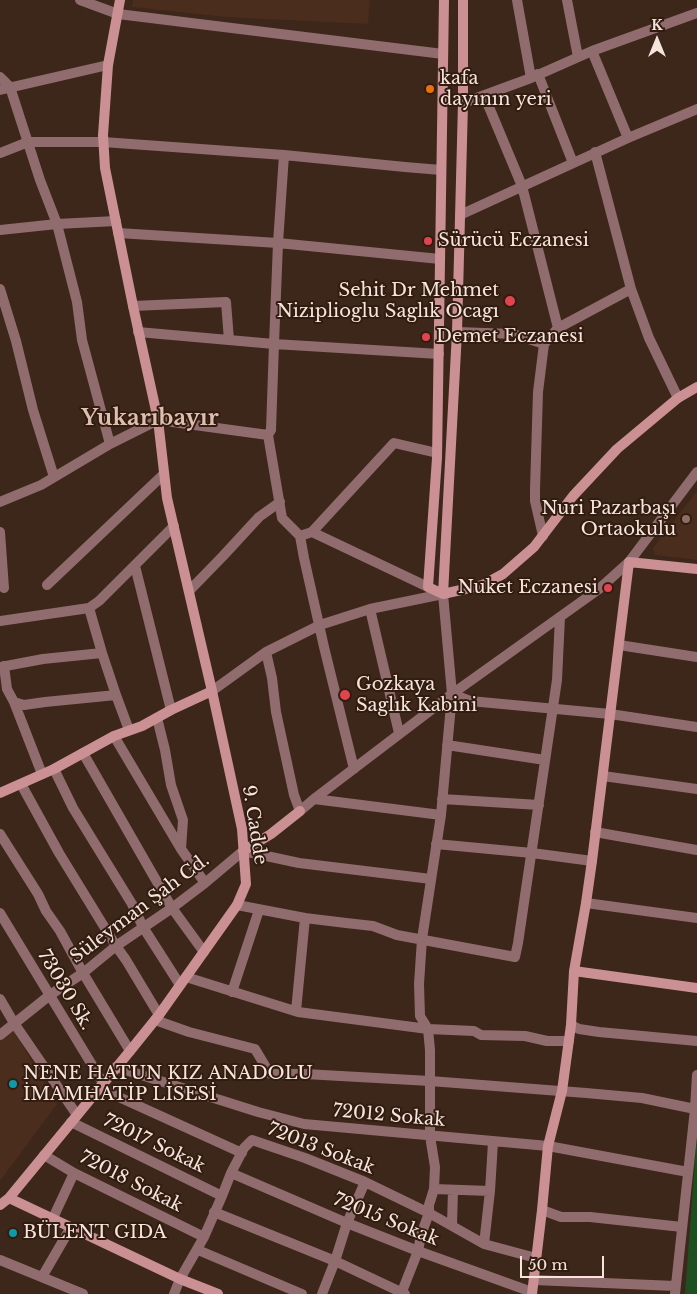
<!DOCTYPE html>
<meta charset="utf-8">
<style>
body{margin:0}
#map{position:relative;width:697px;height:1294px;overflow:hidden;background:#3d261a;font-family:"Libre Baskerville",serif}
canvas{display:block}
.north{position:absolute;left:632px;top:15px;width:50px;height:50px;-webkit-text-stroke:4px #321c10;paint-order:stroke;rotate:0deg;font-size:14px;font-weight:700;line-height:20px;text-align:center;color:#f5e5dd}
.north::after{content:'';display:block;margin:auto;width:18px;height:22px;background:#f5e5dd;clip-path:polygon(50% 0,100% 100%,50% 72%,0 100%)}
.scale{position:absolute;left:520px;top:1256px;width:84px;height:22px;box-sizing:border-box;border:2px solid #f5e5dd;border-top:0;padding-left:6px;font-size:15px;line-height:18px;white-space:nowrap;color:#f5e5dd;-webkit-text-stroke:4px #321c10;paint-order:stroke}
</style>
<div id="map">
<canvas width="697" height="1294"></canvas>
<div class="north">K</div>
<div class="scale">50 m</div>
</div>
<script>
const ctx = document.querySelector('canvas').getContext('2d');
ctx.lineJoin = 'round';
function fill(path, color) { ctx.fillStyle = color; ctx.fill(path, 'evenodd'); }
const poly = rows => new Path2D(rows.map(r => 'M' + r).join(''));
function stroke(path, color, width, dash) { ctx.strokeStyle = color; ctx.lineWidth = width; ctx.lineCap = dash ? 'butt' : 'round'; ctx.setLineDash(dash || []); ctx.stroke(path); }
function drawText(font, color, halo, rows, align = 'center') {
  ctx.font = font + ' "Libre Baskerville",serif'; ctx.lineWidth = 4; ctx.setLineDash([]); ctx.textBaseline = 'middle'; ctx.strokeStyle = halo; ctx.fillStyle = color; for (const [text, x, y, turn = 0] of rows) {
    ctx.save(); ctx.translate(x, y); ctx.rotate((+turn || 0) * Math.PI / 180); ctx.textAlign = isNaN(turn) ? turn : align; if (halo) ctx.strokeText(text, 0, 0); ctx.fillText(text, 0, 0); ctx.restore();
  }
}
const built = poly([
 [133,0,370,0,368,24,227,17,132,7],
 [697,491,697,560,655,555,653,548],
 [12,1028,57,1104,0,1181,0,1037]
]);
const green = poly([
 [697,1134,697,1294,685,1294]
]);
const street = poly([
 [80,0,118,14,443,54],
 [517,0,531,78],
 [567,0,578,57],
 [592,51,628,138],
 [538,74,573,163],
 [0,77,10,87,40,180,57,224,77,302,82,340,110,444],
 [0,90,108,65],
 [484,95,522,186,558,328,544,344,538,392,535,489,535,501,543,536],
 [463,103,531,78,592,51,697,13],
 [595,152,631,289,649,338,678,398],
 [0,153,28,142,103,142,284,155,405,167,441,170],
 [284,155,278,243,274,344,271,430,268,435,282,518,300,536,304,558,324,647,354,769],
 [460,215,628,138,697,109],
 [0,230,57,224,116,221],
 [118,233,278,243,440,259],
 [0,289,16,341,33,410,54,477],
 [133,306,226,302,229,340],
 [558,328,631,289],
 [138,332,274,344,439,354],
 [457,332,513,334,544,344],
 [0,502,41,485,110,444,158,420,268,435],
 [0,532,4,588],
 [312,532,428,587],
 [300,536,312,532,394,443,437,453],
 [135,566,171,710],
 [47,585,164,474],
 [189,591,223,556,259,517,280,502],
 [370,609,399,733],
 [0,621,89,608],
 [619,645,697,657],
 [266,652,272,678,276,712,294,795,300,811,314,799,452,694,599,589,629,562,697,472],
 [4,666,7,689,14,702,42,774],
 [0,667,43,659,102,653],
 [212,691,266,652,320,625,370,609,443,594,452,694,441,815,422,939,419,984,420,1016,428,1029,430,1050,430,1136,435,1167,434,1189,429,1205,429,1213,421,1235,418,1251,401,1294],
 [452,694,470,701,610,714,697,727],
 [14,702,24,705,45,702,116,695],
 [157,718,165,750,171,785,183,820,181,849],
 [129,730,116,695,102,653,89,608,99,601,174,526],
 [114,736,181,849,205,883],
 [447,745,545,760],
 [83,753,172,908,204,952],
 [54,769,73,808,132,904,143,927,180,985],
 [603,776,697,789],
 [21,784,59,853,116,946,126,960,159,1015],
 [314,799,441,815],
 [442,799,539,805],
 [595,832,697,850],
 [0,834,38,894,46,911,60,931,83,973,130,1051],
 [436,844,532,853,592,861],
 [586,903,697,918],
 [237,905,305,918,296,1011],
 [0,913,103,1083],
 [305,918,346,923,373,926,397,935,515,957,518,943,557,680,560,617],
 [186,977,298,1012,428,1029,474,1031,481,1035,525,1036,547,1041,569,1041],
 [232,992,259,910],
 [0,999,14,1023,77,1115],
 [155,1020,189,1032,255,1049,270,1074,305,1074,430,1081,586,1093,642,1098,695,1109],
 [571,1025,579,1029,599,1032,697,1041],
 [0,1035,50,995,83,973,116,946,172,908,205,883,243,851,299,863,431,879],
 [116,1067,258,1112,304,1124,548,1146,688,1172],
 [99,1088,242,1153],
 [71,1122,222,1196],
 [44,1155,74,1173,204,1237],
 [231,1173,347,1223,418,1251,532,1292],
 [434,1189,490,1191],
 [542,1210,561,1217,590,1217,682,1227],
 [214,1212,335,1261,405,1294],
 [53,1218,74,1173],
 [452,1225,453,1190],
 [484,1244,490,1191,493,1142],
 [198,1250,302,1294],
 [0,1260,83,1294],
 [42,1277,71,1227],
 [534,1280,675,1286],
 [174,1294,180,1279,204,1237,222,1196,231,1173,244,1148,252,1140,305,1158,365,1182,429,1213,484,1244,536,1258],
 [322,1294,335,1261,347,1223,365,1182],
 [675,1294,695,1109,697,1075]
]);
const secondary = poly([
 [120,0,108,65,103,135,105,168,133,306,158,420,167,498,212,691],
 [444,0,437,458,428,587,443,594,483,585,503,574,534,547,573,496,617,449,678,398,697,387],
 [443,594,457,332,463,103,463,0],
 [0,793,54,769,114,736,142,726,171,710,212,691,242,829,246,884,237,905,159,1015,130,1051,9,1198,0,1205],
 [243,851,271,834,300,811],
 [574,971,697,988],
 [9,1198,180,1279,218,1294],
 [532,1294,542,1210,548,1146,562,1091,571,1025,574,971,586,903,592,861,629,562,697,569]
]);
const markers = [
 [430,89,5,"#e8710a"],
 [428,241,5,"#e0444e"],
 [510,301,6,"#e0444e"],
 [426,337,5,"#e0444e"],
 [686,519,5,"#8d6e63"],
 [608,588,5,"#e0444e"],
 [345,695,6,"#e0444e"],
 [13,1084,5,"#0f9aa8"],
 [13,1233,5,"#0f9aa8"]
];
const poiNames = [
 ["kafa",440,79],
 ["dayının yeri",440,100],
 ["Sürücü Eczanesi",438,241],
 ["Sehit Dr Mehmet",499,291,"right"],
 ["Niziplioglu Saglık Ocagı",499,312,"right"],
 ["Demet Eczanesi",436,337],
 ["Nuri Pazarbaşı",676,509,"right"],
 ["Ortaokulu",676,530,"right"],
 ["Nuket Eczanesi",598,588,"right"],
 ["Gozkaya",356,685],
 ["Saglık Kabini",356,706],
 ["NENE HATUN KIZ ANADOLU",23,1074],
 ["İMAMHATİP LİSESİ",23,1095],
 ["BÜLENT GIDA",23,1233]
];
const streetNames = [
 ["9. Cadde",254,825,81],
 ["Süleyman Şah Cd.",140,909,-37],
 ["73030 Sk.",65,990,59],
 ["72012 Sokak",389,1116,5],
 ["72017 Sokak",154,1144,26],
 ["72013 Sokak",321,1149,21],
 ["72018 Sokak",131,1182,27],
 ["72015 Sokak",386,1220,22]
];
const districtNames = [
 ["Yukarıbayır",150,419]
];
fill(built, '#4b2d1e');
fill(green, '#1d4f20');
stroke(street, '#916c6e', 10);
stroke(secondary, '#cb9093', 10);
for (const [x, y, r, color] of markers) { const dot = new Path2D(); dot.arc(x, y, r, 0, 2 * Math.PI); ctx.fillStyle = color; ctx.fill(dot); stroke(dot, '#321c10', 2); }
drawText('18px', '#f5e5dd', '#321c10', poiNames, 'left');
drawText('18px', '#f5e5dd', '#321c10', streetNames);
drawText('bold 22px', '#ddbfb0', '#321c10', districtNames);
</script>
